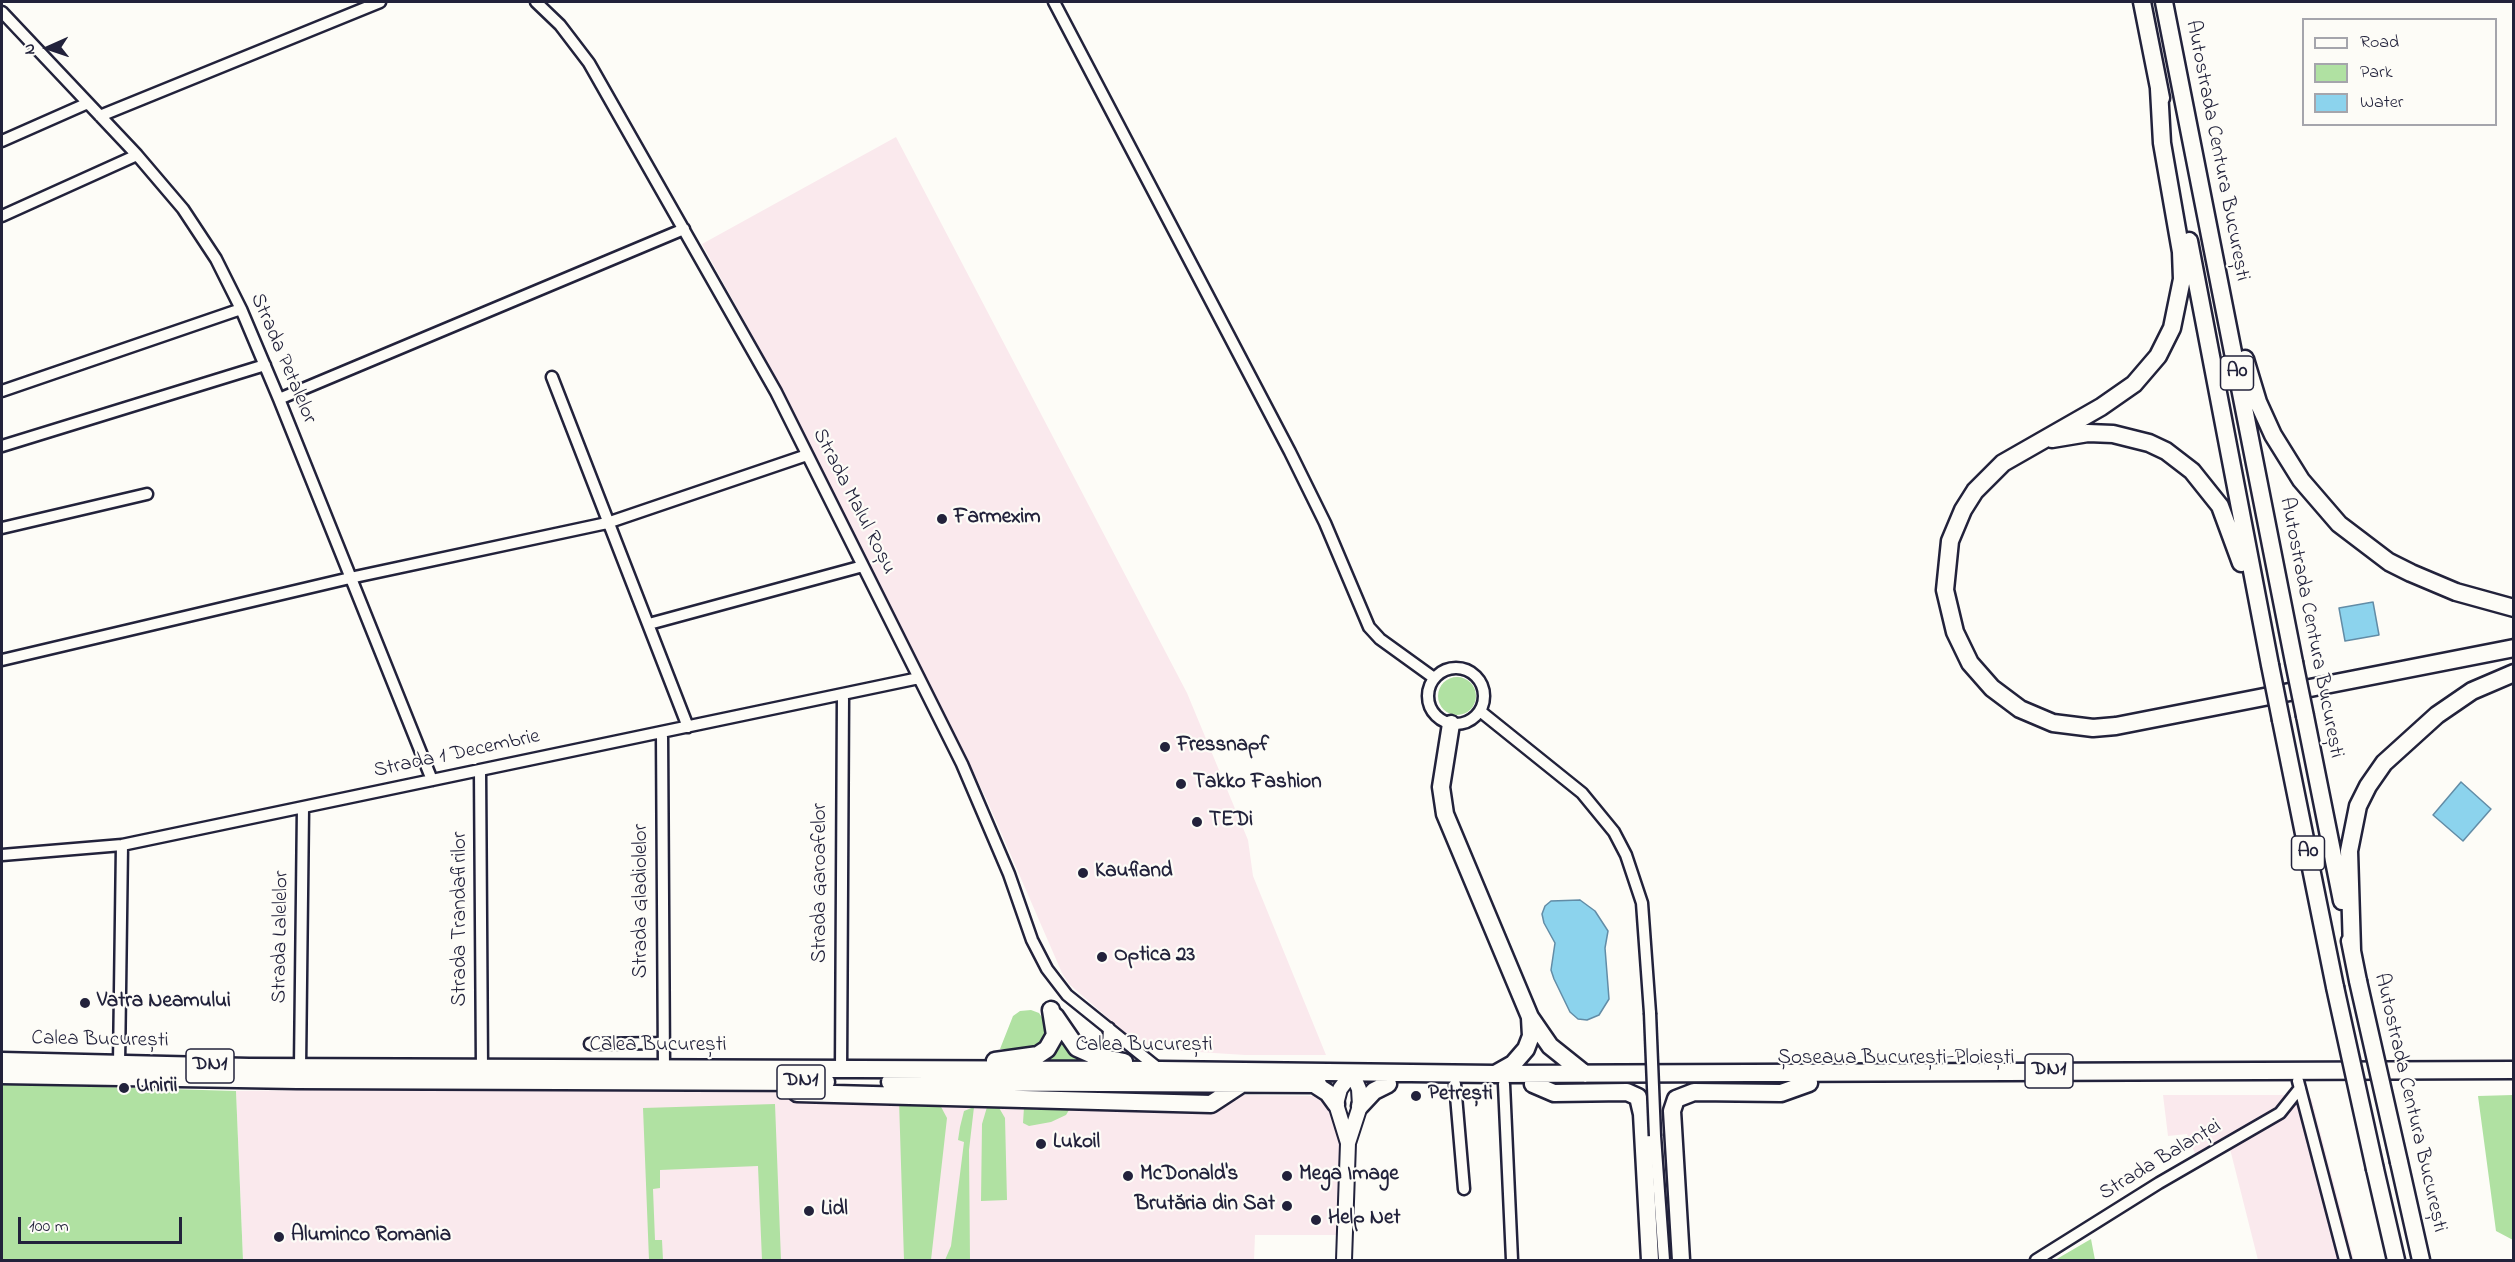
<!DOCTYPE html>
<meta charset="utf-8">
<style>
body{margin:0}
#map{position:relative;width:2515px;height:1262px;overflow:hidden;background:#fdfcf7;font-family:"Indie Flower",sans-serif}
canvas{display:block}
.frame{position:absolute;inset:0;border:3px solid #22223b;pointer-events:none}
.legend{position:absolute;left:2302px;top:18px;width:195px;height:108px;box-sizing:border-box;background:#fdfcf7;border:2px solid #a5a5ac;margin:0;padding:8px 10px;list-style:none;font-size:18px;color:#22223b}
.legend li{display:flex;align-items:center;gap:12px;height:30px}
.legend b{width:30px;border:2px solid #a5a5ac}
.north{position:absolute;left:18px;top:18px;width:60px;height:60px;-webkit-text-stroke:4px #fdfcf7;paint-order:stroke;rotate:267deg;font-size:16px;font-weight:700;line-height:24px;text-align:center;color:#22223b}
.north::after{content:'';display:block;margin:auto;width:21px;height:27px;background:#22223b;clip-path:polygon(50% 0,100% 100%,50% 72%,0 100%)}
.scale{position:absolute;left:18px;top:1217px;width:164px;height:27px;box-sizing:border-box;border:3px solid #22223b;border-top:0;padding-left:8px;font-size:18px;line-height:21px;white-space:nowrap;color:#22223b;-webkit-text-stroke:4px #fdfcf7;paint-order:stroke}
</style>
<div id="map">
<canvas width="2515" height="1262"></canvas>
<div class="frame"></div>
<ul class="legend">
<li><b style="height:8px;background:#fdfcf7"></b>Road</li>
<li><b style="height:16px;background:#b0e1a2"></b>Park</li>
<li><b style="height:16px;background:#8cd3ed"></b>Water</li>
</ul>
<div class="north">N</div>
<div class="scale">100 m</div>
</div>
<script>
const ctx = document.querySelector('canvas').getContext('2d');
ctx.lineJoin = 'round';
function fill(path, color) { ctx.fillStyle = color; ctx.fill(path, 'evenodd'); }
const poly = rows => new Path2D(rows.map(r => 'M' + r).join(''));
function stroke(path, color, width, dash) { ctx.strokeStyle = color; ctx.lineWidth = width; ctx.lineCap = dash ? 'butt' : 'round'; ctx.setLineDash(dash || []); ctx.stroke(path); }
function drawText(font, color, halo, rows, align = 'center') {
  ctx.font = font + ' "Indie Flower",sans-serif'; ctx.lineWidth = 4.5; ctx.setLineDash([]); ctx.textBaseline = 'middle'; ctx.strokeStyle = halo; ctx.fillStyle = color; for (const [text, x, y, turn = 0] of rows) {
    ctx.save(); ctx.translate(x, y); ctx.rotate((+turn || 0) * Math.PI / 180); ctx.textAlign = isNaN(turn) ? turn : align; if (halo) ctx.strokeText(text, 0, 0); ctx.fillText(text, 0, 0); ctx.restore();
  }
}
const built = poly([
 [896,137,1187,693,1248,840,1253,876,1326,1055,1245,1055,1152,1049,1139,1045,1069,984,1062,973,986,798,780,386,702,244],
 [642,1086,1320,1096,1329,1110,1342,1150,1339,1235,1255,1235,1254,1260,243,1260,236,1091],
 [2163,1095,2308,1095,2312,1100,2354,1260,2258,1260,2227,1137,2196,1156,2187,1134,2168,1136]
]);
const green = poly([
 '1438 696a19 19 0 1 1 38 0a19 19 0 1 1-38 0Z',
 [1031,1010,1039,1013,1045,1022,1046,1030,1044,1040,1037,1047,1030,1049,1000,1049,1013,1016,1020,1011],
 [1060,1033,1091,1060,1031,1060],
 [2,1084,236,1091,243,1260,2,1260],
 [2513,1095,2514,1095,2513,1240,2496,1231,2478,1096],
 [899,1100,939,1103,947,1118,931,1260,904,1260],
 [775,1104,781,1260,762,1260,758,1166,660,1170,660,1188,653,1189,655,1240,662,1240,663,1260,649,1260,643,1108],
 [998,1106,1005,1118,1007,1200,981,1201,982,1124,987,1107],
 [974,1107,969,1150,970,1260,945,1260,951,1246,964,1142,958,1140,960,1127,964,1111],
 [1024,1107,1036,1110,1069,1110,1066,1115,1051,1122,1029,1126,1023,1123],
 [2091,1239,2095,1260,2055,1260]
]);
const water = poly([
 [2373,602,2379,635,2345,641,2339,608,2373,602],
 [2461,782,2491,809,2463,841,2433,815,2461,782],
 [1580,900,1595,911,1608,931,1605,948,1609,999,1599,1015,1587,1020,1578,1019,1570,1012,1554,979,1551,970,1555,943,1544,923,1542,914,1545,906,1551,901,1580,900]
]);
const minor = poly([
 [536,2,560,25,589,63,776,392,962,764,1009,874,1032,940,1047,969,1067,995,1159,1069],
 [1054,2,1290,452,1325,523,1369,627,1380,639,1434,678],
 [2,12,137,155,183,209,216,259,241,309,279,399,432,780],
 [100,116,380,2],
 [2,141,88,103],
 [2,216,137,155],
 [552,377,688,727],
 [2,391,241,309],
 [279,399,684,229],
 [2,446,265,365],
 [2,528,147,494],
 [649,624,863,566],
 [2,660,350,578,607,523,807,455],
 '1428 696a28 28 0 1 1 56 0a28 28 0 1 1-56 0Z',
 [1480,711,1582,793,1614,832,1626,855,1642,903,1650,1013],
 [662,733,664,1069],
 [480,770,482,1068],
 [2,855,122,845,919,678],
 [590,1044,664,1043],
 [1095,1056,1108,1047,1109,1028],
 [119,1064,122,845],
 [300,1067,303,808],
 [841,1071,843,695],
 [2298,1081,2345,1260],
 [1455,1084,1464,1189],
 [1504,1084,1512,1260],
 [1655,1136,1664,1260],
 [2036,1260,2159,1183,2280,1113,2300,1088]
]);
const major = poly([
 [1344,1260,1348,1143,1336,1104,1340,1089,1352,1073,1359,1089,1360,1106,1348,1143]
]);
const highway = poly([
 [2142,2,2161,98],
 [2164,2,2294,662],
 [2159,89,2162,143,2181,252,2182,279,2172,328,2158,356,2134,384,2101,407,2003,463,1975,491,1963,510,1950,541,1945,590,1955,632,1970,663,1992,688,2020,709,2053,723,2093,728,2116,726,2514,648],
 [2189,241,2270,665],
 [2245,359,2258,402,2273,435,2301,480,2339,524,2389,562,2411,573,2456,592,2514,608],
 [2052,439,2088,433,2113,434,2149,443,2166,451,2192,471,2220,506,2241,563],
 [2305,716,2342,901],
 [2281,720,2335,987],
 [1451,724,1441,787,1445,814,1530,1017,1550,1046,1585,1074],
 [2350,941,2358,981],
 [2352,950,2349,851,2358,806,2368,786,2384,763,2437,715,2472,691,2514,673],
 [1055,1016,1077,1048,1095,1056,1124,1062],
 [2,1061,249,1067,1160,1070,1495,1074,2514,1070],
 [995,1061,1038,1055,1047,1049,1055,1035,1051,1010],
 [1497,1073,1513,1064,1526,1049,1531,1036,1530,1018],
 [2,1075,297,1080,826,1082],
 [890,1082,1318,1084],
 [1314,1084,1328,1093,1336,1104],
 [1533,1084,1554,1093,1627,1092,1638,1097,1642,1114,1650,1260],
 [797,1093,1211,1104,1243,1083],
 [1360,1106,1374,1091,1388,1084],
 [2399,1162,2421,1260],
 [2375,1169,2396,1260],
 [1681,1260,1672,1111,1676,1099,1694,1092,1781,1093,1809,1083]
]);
const minorBridge = poly([
 [1650,1013,1655,1136]
]);
const highwayBridge = poly([
 [2294,662,2305,716],
 [2270,665,2281,720],
 [2358,981,2399,1162],
 [2335,987,2375,1169]
]);
const markers = [
 [942,519,6,"#22223b"],
 [1165,747,6,"#22223b"],
 [1181,784,6,"#22223b"],
 [1197,822,6,"#22223b"],
 [1083,873,6,"#22223b"],
 [1102,957,6,"#22223b"],
 [85,1003,6,"#22223b"],
 [124,1088,6,"#22223b"],
 [1416,1096,6,"#22223b"],
 [1041,1144,6,"#22223b"],
 [1128,1176,6,"#22223b"],
 [1287,1176,6,"#22223b"],
 [1287,1206,6,"#22223b"],
 [809,1211,6,"#22223b"],
 [1316,1220,6,"#22223b"],
 [279,1237,6,"#22223b"]
];
const shields = [
 [2237,373,33],
 [2308,853,33],
 [210,1066,48],
 [2049,1071,48],
 [801,1082,48]
];
const shieldNames = [
 ["A0",2237,373],
 ["A0",2308,853],
 ["DN1",210,1066],
 ["DN1",2049,1071],
 ["DN1",801,1082]
];
const streetNames = [
 ["Autostrada Centura București",2216,151,79],
 ["Strada Petalelor",282,359,67],
 ["Strada Malul Roșu",853,502,63],
 ["Autostrada Centura București",2310,628,79],
 ["Strada 1 Decembrie",457,755,-12],
 ["Strada Garoafelor",822,883,-90],
 ["Strada Gladiolelor",643,901,-90],
 ["Strada Trandafirilor",462,919,-90],
 ["Strada Lalelelor",282,937,-89],
 ["Calea București",100,1041,1],
 ["Calea București",658,1047],
 ["Calea București",1144,1047],
 ["Șoseaua București-Ploiești",1896,1060],
 ["Autostrada Centura București",2409,1103,77],
 ["Strada Balanței",2161,1161,-31]
];
const poiNames = [
 ["Farmexim",954,519],
 ["Fressnapf",1177,747],
 ["Takko Fashion",1193,784],
 ["TEDi",1209,822],
 ["Kaufland",1095,873],
 ["Optica 23",1114,957],
 ["Vatra Neamului",97,1003],
 ["Unirii",136,1088],
 ["Petrești",1428,1096],
 ["Lukoil",1053,1144],
 ["McDonald's",1140,1176],
 ["Mega Image",1299,1176],
 ["Brutăria din Sat",1275,1206,"right"],
 ["Lidl",821,1211],
 ["Help Net",1328,1220],
 ["Aluminco Romania",291,1237]
];
fill(built, '#fae9ed');
fill(green, '#b0e1a2');
fill(water, '#8cd3ed');
stroke(water, '#628ca6', 1.5);
stroke(minor, '#22223b', 15);
stroke(major, '#22223b', 18);
stroke(highway, '#22223b', 21);
stroke(minor, '#fdfcf7', 10);
stroke(major, '#fdfcf7', 14);
stroke(highway, '#fdfcf7', 16);
stroke(minorBridge, '#22223b', 15, []);
stroke(highwayBridge, '#22223b', 21, []);
stroke(minorBridge, '#fdfcf7', 10);
stroke(highwayBridge, '#fdfcf7', 16);
for (const [x, y, r, color] of markers) { const dot = new Path2D(); dot.arc(x, y, r, 0, 2 * Math.PI); ctx.fillStyle = color; ctx.fill(dot); stroke(dot, '#fdfcf7', 2); }
for (const [x, y, w] of shields) { const box = new Path2D(); box.roundRect(x - w / 2, y - 17, w, 34, 4.5); ctx.fillStyle = '#fdfcf7'; ctx.fill(box); stroke(box, '#22223b', 1.5); }
drawText('bold 20px', '#22223b', null, shieldNames);
drawText('21px', '#22223b', '#fdfcf7', streetNames);
drawText('bold 21px', '#22223b', '#fdfcf7', poiNames, 'left');
</script>
